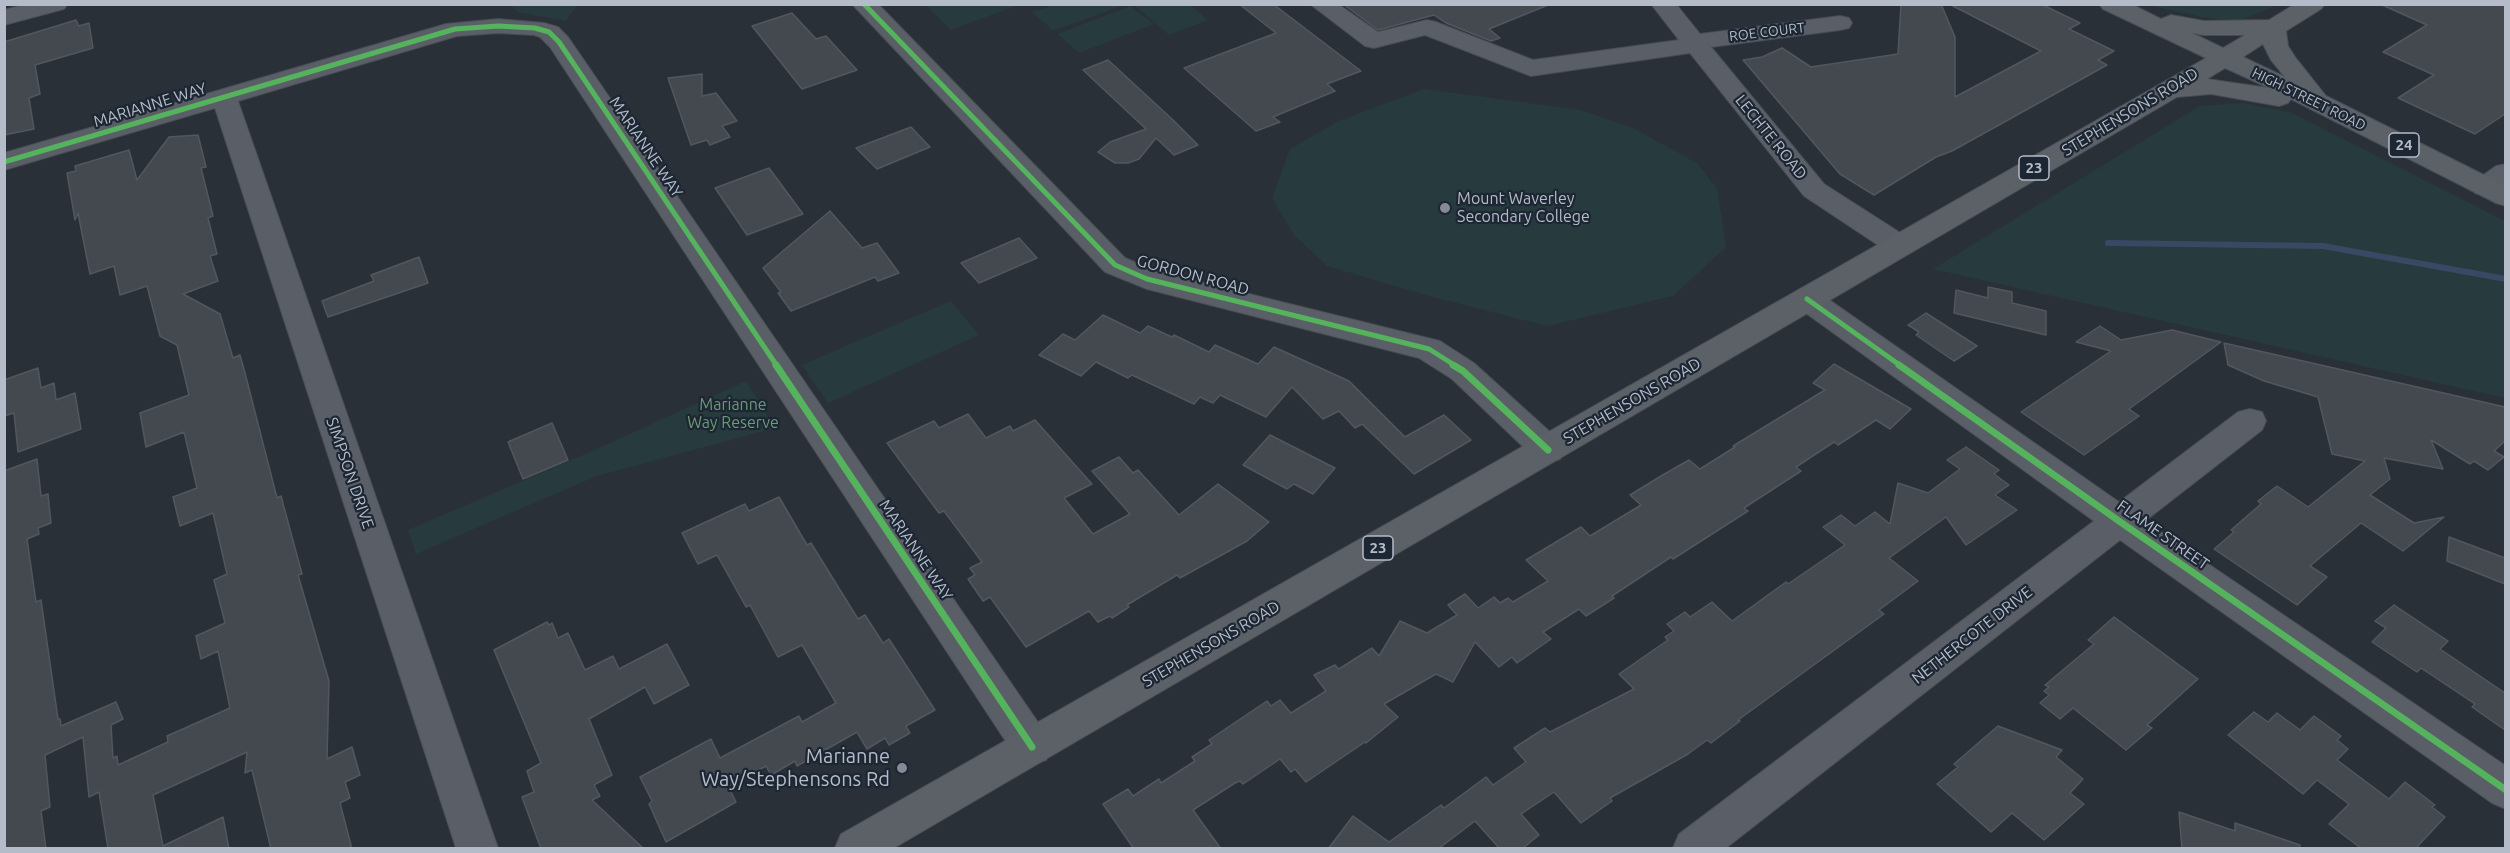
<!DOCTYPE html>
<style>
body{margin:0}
#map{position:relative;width:2510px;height:853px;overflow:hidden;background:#2a3038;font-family:Ubuntu,sans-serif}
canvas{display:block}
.frame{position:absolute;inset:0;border:6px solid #b4bcc9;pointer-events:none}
</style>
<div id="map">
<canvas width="2510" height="853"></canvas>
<div class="frame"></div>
</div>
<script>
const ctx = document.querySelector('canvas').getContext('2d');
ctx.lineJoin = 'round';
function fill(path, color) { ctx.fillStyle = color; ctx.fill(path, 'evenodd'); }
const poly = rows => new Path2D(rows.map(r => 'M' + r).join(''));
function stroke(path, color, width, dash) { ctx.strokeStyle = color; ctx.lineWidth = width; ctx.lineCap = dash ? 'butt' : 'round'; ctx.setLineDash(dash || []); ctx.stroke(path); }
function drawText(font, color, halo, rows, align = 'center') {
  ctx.font = font + ' Ubuntu,sans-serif'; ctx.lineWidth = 4.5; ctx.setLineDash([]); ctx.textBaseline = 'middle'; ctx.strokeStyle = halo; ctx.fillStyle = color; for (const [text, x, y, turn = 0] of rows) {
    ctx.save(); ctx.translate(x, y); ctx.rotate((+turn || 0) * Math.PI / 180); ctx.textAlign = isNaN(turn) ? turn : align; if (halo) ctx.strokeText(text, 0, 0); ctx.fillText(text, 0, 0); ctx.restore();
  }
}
const green = poly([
 [1021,4,951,30,925,5,925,4],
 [511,5,577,5,566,21,517,12],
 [1054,5,1054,4,1124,5,1053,31,1032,12],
 [1134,5,1190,5,1208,20,1169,35],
 [2148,5,2277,5,2239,21,2202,17],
 [1131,6,1154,24,1079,53,1057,34],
 [1424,89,1581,110,1633,128,1697,163,1717,189,1726,247,1673,296,1547,326,1429,296,1327,266,1294,235,1272,198,1290,149,1339,121],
 [2243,103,2290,112,2505,221,2505,398,1933,269,2200,106],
 [951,301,979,335,828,403,802,365],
 [746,381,775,428,597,476,416,554,408,530,590,452]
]);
const stream = poly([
 [2108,243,2323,246,2506,279]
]);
const building = poly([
 [1239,4,1273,4,1361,71,1327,84,1335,91,1273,117,1280,122,1256,131,1184,68,1276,33,1239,4],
 [1343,4,1548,4,1548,5,1489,29,1500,38,1491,41,1446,23,1434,15,1378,30,1343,4],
 [1901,4,1941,4,1955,37,1955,97,2041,51,1949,4,2041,4,2080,23,2069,29,2114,51,2098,60,2107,65,1952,151,1936,157,1874,195,1840,174,1743,60,1762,57,1782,48,1811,67,1898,54,1901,4],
 [2380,4,2505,4,2505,114,2475,134,2398,98,2434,75,2383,52,2427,25,2380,4],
 [792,13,816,39,826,36,857,70,802,89,752,26,792,13],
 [76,20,79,26,89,23,93,48,35,65,40,94,29,98,34,129,4,135,4,42,76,20],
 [1108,60,1172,119,1198,145,1174,155,1156,138,1139,159,1128,163,1115,163,1098,152,1110,142,1146,129,1083,70,1108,60],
 [702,74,702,96,716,93,737,121,722,126,730,137,710,145,707,140,691,145,668,78,702,74],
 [911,127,930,147,877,169,856,148,911,127],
 [198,135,206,167,201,168,213,216,208,218,217,254,210,256,218,281,183,294,220,314,233,358,240,355,245,373,277,498,281,496,302,574,298,575,329,681,327,759,352,747,360,775,345,782,350,798,340,803,352,849,271,849,252,770,245,773,247,752,153,795,163,846,223,817,229,849,108,849,99,792,89,797,83,737,45,755,50,807,41,811,46,849,4,849,4,471,37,459,41,496,48,494,51,523,38,528,39,534,27,539,36,602,41,600,58,719,60,719,61,726,116,702,123,719,111,725,113,758,117,756,118,765,168,742,167,736,230,708,218,651,201,659,196,636,225,623,214,580,227,574,213,513,180,526,173,497,197,488,184,432,146,447,140,413,189,395,177,345,160,336,147,286,120,295,114,266,90,274,78,213,75,220,67,173,76,171,75,166,129,150,137,180,169,137,198,135],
 [769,168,803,214,747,235,715,188,769,168],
 [830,211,862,248,877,243,899,273,878,281,875,277,791,311,778,293,781,292,763,268,830,211],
 [1019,238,1037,258,979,283,961,263,1019,238],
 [419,257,428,283,328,317,322,301,374,281,371,275,419,257],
 [1988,287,2012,292,2012,303,2046,311,2046,335,1954,313,1956,290,1988,298,1988,287],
 [1926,313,1977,346,1954,361,1916,335,1919,332,1908,325,1926,313],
 [1103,315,1140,333,1148,326,1172,337,1174,335,1209,352,1215,345,1258,364,1274,347,1349,381,1405,437,1444,415,1471,440,1414,474,1362,424,1355,428,1339,411,1323,419,1292,387,1266,417,1220,395,1213,403,1200,397,1194,404,1132,375,1128,378,1096,362,1081,376,1039,355,1063,334,1075,340,1103,315],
 [2100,326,2121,340,2172,330,2221,342,2129,409,2139,416,2084,455,2021,412,2111,351,2076,342,2100,326],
 [2224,343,2505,407,2505,441,2494,451,2504,457,2488,470,2474,461,2470,464,2431,440,2443,469,2384,458,2390,479,2370,495,2414,523,2444,517,2403,551,2361,523,2310,566,2327,577,2297,605,2214,549,2234,532,2231,530,2261,504,2258,501,2277,486,2308,507,2365,461,2332,454,2318,397,2264,381,2228,365,2224,343],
 [1834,364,1911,409,1890,429,1876,420,1838,445,1834,442,1796,467,1801,471,1744,508,1748,511,1673,559,1671,557,1612,596,1614,598,1586,616,1579,609,1543,632,1551,639,1517,663,1512,657,1499,667,1475,642,1453,682,1436,674,1384,704,1398,717,1366,743,1365,742,1306,782,1295,769,1291,772,1280,759,1243,784,1240,781,1235,783,1193,810,1221,849,1134,849,1103,804,1128,789,1133,796,1159,779,1161,783,1195,761,1192,757,1212,744,1209,740,1267,701,1271,706,1280,700,1291,713,1326,691,1314,675,1335,665,1339,669,1372,648,1379,656,1400,621,1427,633,1457,615,1448,605,1465,594,1478,608,1494,597,1500,603,1508,598,1513,602,1548,581,1526,560,1581,527,1590,536,1641,505,1630,495,1661,476,1689,460,1700,469,1735,447,1733,446,1825,390,1813,383,1834,364],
 [38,368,41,388,54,383,56,400,75,393,81,429,18,452,14,413,4,416,4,380,38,368],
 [968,414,986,438,1010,426,1013,431,1035,420,1092,484,1064,498,1093,534,1130,514,1092,471,1119,457,1133,473,1138,470,1179,515,1218,484,1269,522,1247,541,1180,578,1177,575,1127,605,1129,607,1112,618,1110,616,1098,622,1089,611,1026,647,990,597,983,601,968,579,975,575,970,568,982,562,944,511,939,513,887,443,934,421,939,428,968,414],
 [552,423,568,460,523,479,508,442,552,423],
 [1270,435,1335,468,1313,494,1294,484,1287,489,1243,465,1270,435],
 [1966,447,1999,470,1994,474,2009,485,1995,495,2017,510,1966,545,1946,517,1889,558,1918,581,1879,610,1884,614,1738,720,1740,721,1711,743,1707,740,1688,754,1610,798,1612,801,1581,823,1554,792,1521,814,1539,835,1522,849,1500,849,1475,821,1438,849,1328,849,1353,816,1389,842,1441,805,1444,808,1486,777,1493,785,1526,762,1514,748,1545,728,1550,732,1634,689,1619,674,1668,640,1665,637,1674,631,1667,624,1685,612,1690,617,1712,602,1732,621,1786,582,1788,584,1845,545,1823,527,1841,515,1855,526,1875,512,1890,524,1898,483,1928,493,1960,469,1947,460,1966,447],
 [779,497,807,545,811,543,858,619,865,615,883,643,889,639,935,710,906,726,910,733,889,745,885,738,867,749,857,732,797,766,795,761,771,775,766,766,728,786,736,802,666,842,649,804,652,801,640,777,711,739,720,758,799,716,802,722,836,703,802,645,778,657,750,605,746,607,717,555,698,564,682,533,745,504,749,511,779,497],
 [2449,537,2505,558,2505,584,2447,561,2449,537],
 [2394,605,2448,641,2440,649,2505,693,2505,730,2472,707,2475,704,2421,668,2417,672,2372,642,2386,628,2375,621,2394,605],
 [2114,617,2198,679,2147,725,2152,728,2126,750,2073,708,2060,719,2040,703,2049,695,2044,691,2049,687,2045,685,2094,644,2088,640,2114,617],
 [547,622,549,625,552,623,558,638,568,633,585,670,613,656,619,669,667,644,689,685,654,704,645,687,589,719,612,775,594,785,600,796,592,800,644,849,541,849,522,797,534,792,527,771,541,763,494,650,547,622],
 [2254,712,2268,722,2277,713,2300,730,2314,716,2341,736,2337,740,2348,749,2337,760,2389,799,2405,782,2435,805,2432,807,2445,817,2415,849,2362,849,2329,824,2349,804,2317,780,2303,794,2228,735,2254,712],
 [1998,726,2062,750,2056,757,2083,779,2070,793,2084,804,2044,840,2012,813,1991,832,1937,784,1958,767,1954,764,1998,726],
 [2179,812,2235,831,2235,823,2300,845,2299,849,2182,849,2179,812]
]);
const minor = poly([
 [27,4,68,4,64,9,4,25,4,10,27,4],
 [852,4,878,4,1125,258,1156,271,1440,341,1474,363,1560,441,1565,450,1560,459,1548,463,1536,459,1452,379,1419,358,1147,289,1105,272,852,4],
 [1310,4,1338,4,1378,32,1427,20,1436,22,1533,60,1679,40,1651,4,1676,4,1700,34,1840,16,1849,18,1852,23,1849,28,1840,30,1711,47,1824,184,1910,239,1915,246,1910,253,1900,256,1890,253,1804,196,1690,53,1531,76,1425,35,1374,48,1365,46,1310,4],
 [498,19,544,23,558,27,568,37,1046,734,1052,747,1046,760,1032,765,1018,760,550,47,540,37,534,35,498,33,457,36,238,101,498,848,456,848,215,108,4,170,4,153,446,24,498,19],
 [2506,164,2506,185,2495,193,2485,196,2475,193,2471,187,2475,181,2496,166,2506,164],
 [1807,289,1818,292,2119,502,2238,412,2250,409,2262,412,2266,421,2262,430,2145,521,2506,766,2506,809,2492,803,2120,540,1726,848,1673,848,1679,834,2094,521,1796,306,1792,299,1796,292,1807,289]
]);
const major = poly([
 [2099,4,2131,4,2161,19,2171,15,2204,21,2269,20,2295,4,2325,4,2321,9,2286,31,2288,46,2295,57,2326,96,2506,186,2506,206,2496,203,2291,99,2288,103,2279,106,2211,94,2177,97,894,848,835,848,841,834,2206,58,2103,9,2099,4],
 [2192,33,2204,35,2245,35,2223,48,2192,33],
 [2263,44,2271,60,2285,77,2243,57,2263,44],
 [2225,68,2269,88,2207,79,2225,68]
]);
const cyclewayFar1 = poly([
 [864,4,1115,265,1147,279,1429,349,1456,366],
 [4,162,455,29,498,26,535,28,549,32,559,42,777,366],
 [1807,299,1901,366]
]);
const cycleway = poly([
 [776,365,1032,747],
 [1453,365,1463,371,1548,450],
 [1899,365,2119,521,2506,790]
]);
const markers = [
 [1445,208,6,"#848b96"],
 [902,768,6,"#848b96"]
];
const farStreetnames = [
 ["ROE COURT",1767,32,-7],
 ["HIGH STREET ROAD",2309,99,26]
];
const shields = [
 [2404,145,30],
 [2034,168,30],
 [1378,548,30]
];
const shieldNames = [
 ["24",2404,145],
 ["23",2034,168],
 ["23",1378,548]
];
const streetNames = [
 ["MARIANNE WAY",150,105,-17],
 ["STEPHENSONS ROAD",2130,112,-31],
 ["LECHTE ROAD",1771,137,51],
 ["MARIANNE WAY",646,147,56],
 ["GORDON ROAD",1193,275,15],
 ["STEPHENSONS ROAD",1632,401,-30],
 ["SIMPSON DRIVE",350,473,71],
 ["FLAME STREET",2163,535,35],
 ["MARIANNE WAY",916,550,56],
 ["NETHERCOTE DRIVE",1972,635,-38],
 ["STEPHENSONS ROAD",1211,644,-30]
];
const poiNames = [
 ["Mount Waverley",1457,199],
 ["Secondary College",1457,217]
];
const parkNames = [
 ["Marianne",733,405],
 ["Way Reserve",733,423]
];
const nearPoinames = [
 ["Marianne",890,756],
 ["Way/Stephensons Rd",890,779]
];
fill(green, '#273a3e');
stroke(stream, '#384963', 6);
fill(building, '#444950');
stroke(building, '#52575f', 1.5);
stroke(minor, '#484c53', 2);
stroke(major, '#484c55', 2);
fill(minor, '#5a5e66');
fill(major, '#5c6168');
stroke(cyclewayFar1, '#56b35d', 5);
stroke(cycleway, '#56b35d', 7);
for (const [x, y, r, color] of markers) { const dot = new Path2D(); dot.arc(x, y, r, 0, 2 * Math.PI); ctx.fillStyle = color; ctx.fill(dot); stroke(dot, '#1d2633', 2); }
drawText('14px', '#b4bcc9', '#1d2633', farStreetnames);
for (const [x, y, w] of shields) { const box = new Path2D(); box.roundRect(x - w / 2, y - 12, w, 24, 4.5); ctx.fillStyle = '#1d2633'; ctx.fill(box); stroke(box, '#b4bcc9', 1.5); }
drawText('bold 15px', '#b4bcc9', null, shieldNames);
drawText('16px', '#b4bcc9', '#1d2633', streetNames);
drawText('16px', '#b4bcc9', '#1d2633', poiNames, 'left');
drawText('16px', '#6b9a76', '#1d2633', parkNames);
drawText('20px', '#b4bcc9', '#1d2633', nearPoinames, 'right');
</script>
